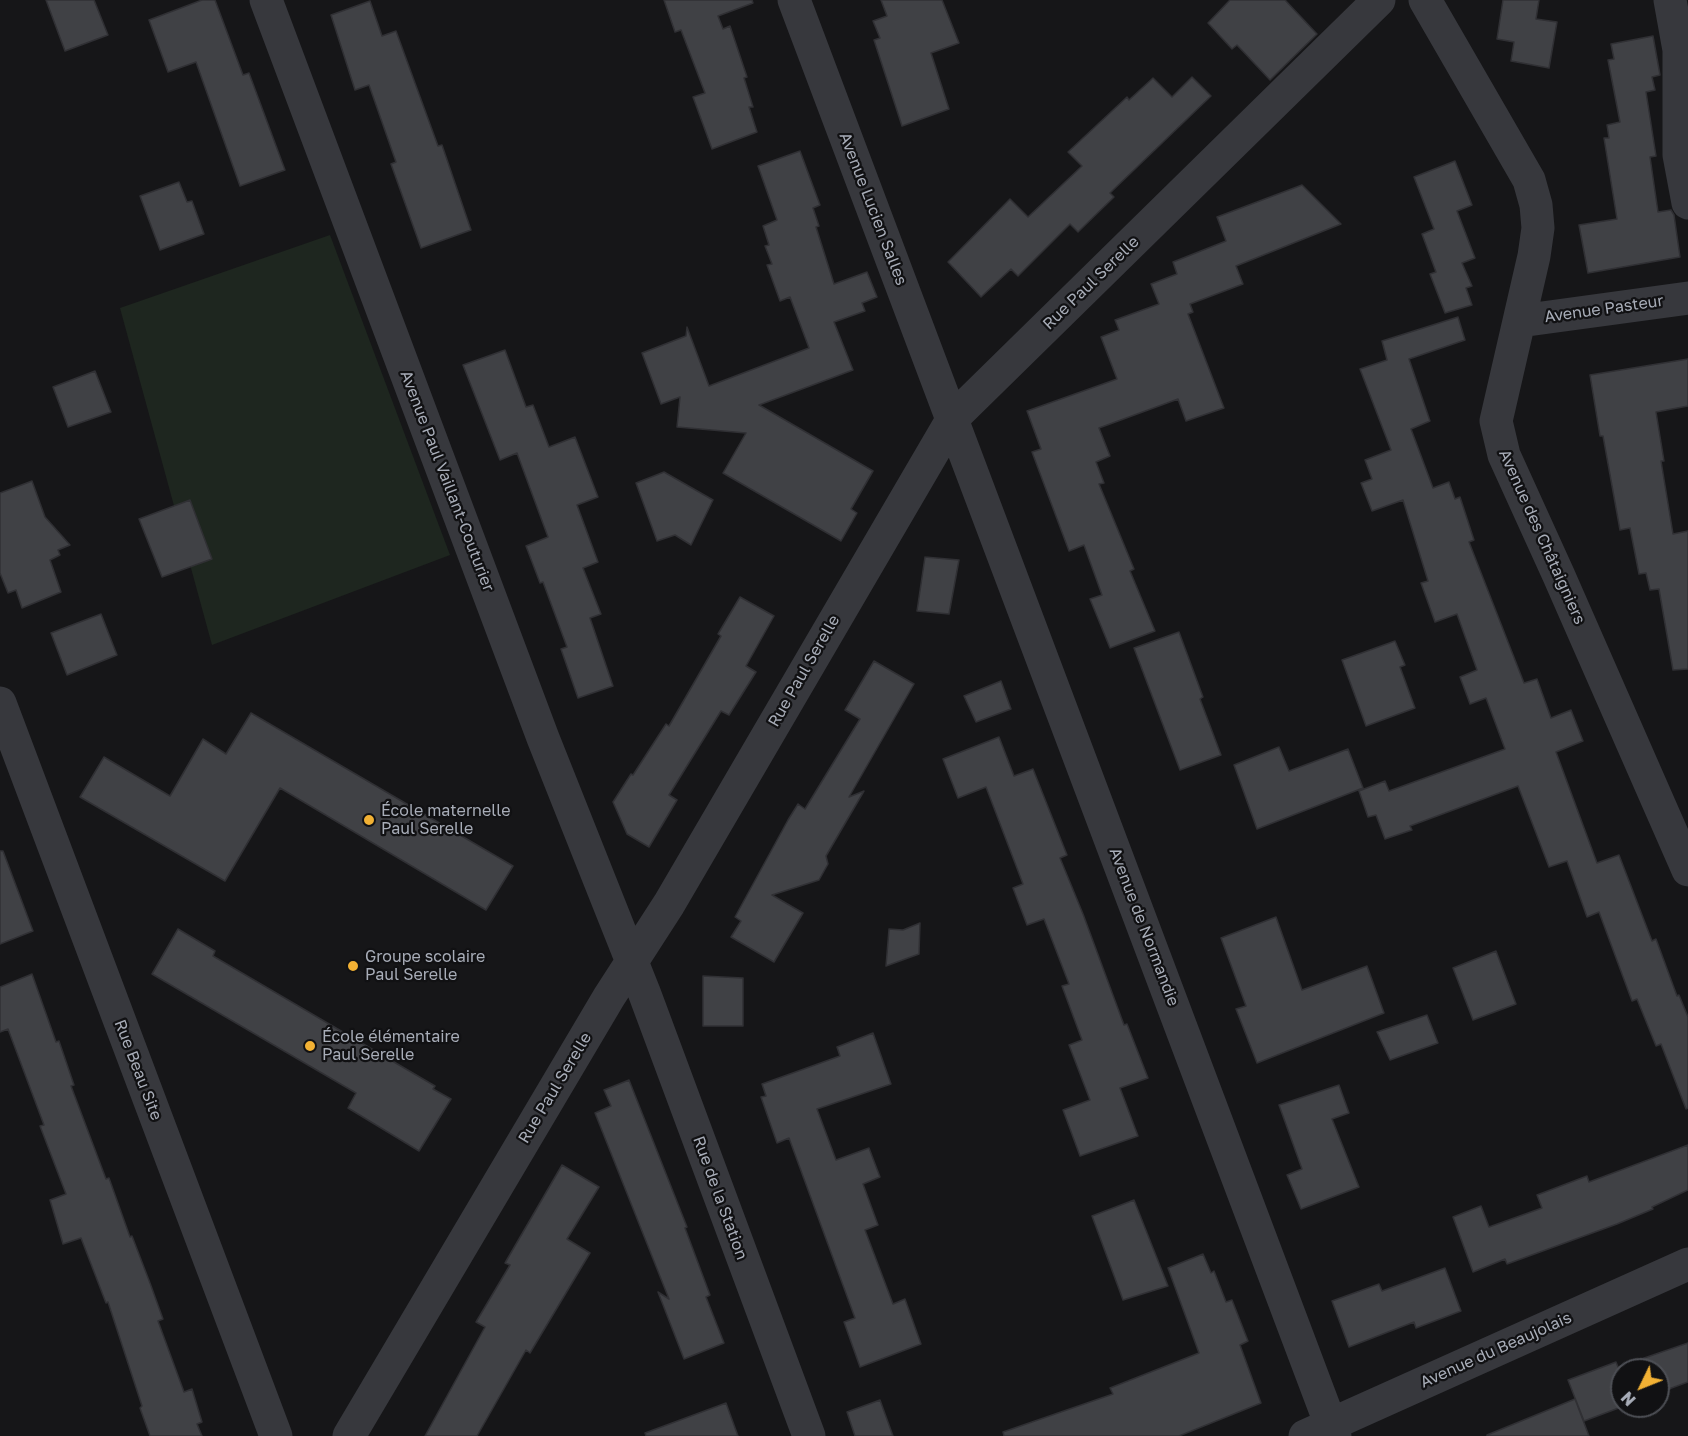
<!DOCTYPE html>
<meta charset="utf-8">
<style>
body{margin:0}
#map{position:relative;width:1688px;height:1436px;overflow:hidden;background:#161618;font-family:"Golos Text",sans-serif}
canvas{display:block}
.north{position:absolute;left:1610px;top:1358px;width:60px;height:60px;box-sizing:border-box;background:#111113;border:2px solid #4d4f55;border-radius:50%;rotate:227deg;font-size:16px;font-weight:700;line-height:24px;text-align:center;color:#a8adb8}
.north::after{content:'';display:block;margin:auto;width:21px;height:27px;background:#f2b134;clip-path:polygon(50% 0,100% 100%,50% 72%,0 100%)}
</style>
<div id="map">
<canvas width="1688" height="1436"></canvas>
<div class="north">N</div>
</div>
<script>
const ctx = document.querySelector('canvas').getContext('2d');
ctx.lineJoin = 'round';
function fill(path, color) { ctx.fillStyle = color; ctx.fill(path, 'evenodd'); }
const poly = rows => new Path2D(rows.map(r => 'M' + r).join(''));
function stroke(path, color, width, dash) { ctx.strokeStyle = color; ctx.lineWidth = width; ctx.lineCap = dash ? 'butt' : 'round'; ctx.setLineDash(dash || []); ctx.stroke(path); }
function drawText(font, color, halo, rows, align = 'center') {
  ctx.font = font + ' "Golos Text",sans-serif'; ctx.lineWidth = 4.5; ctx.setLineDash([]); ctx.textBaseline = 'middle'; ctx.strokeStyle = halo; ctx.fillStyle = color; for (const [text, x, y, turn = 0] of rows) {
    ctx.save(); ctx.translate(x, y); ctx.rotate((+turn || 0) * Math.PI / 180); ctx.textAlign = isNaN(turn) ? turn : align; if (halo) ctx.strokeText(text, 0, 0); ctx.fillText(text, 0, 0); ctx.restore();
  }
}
const green = poly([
 [330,235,450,555,212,645,120,308]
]);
const building = poly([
 [46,0,94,0,108,35,65,51,46,0],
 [202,0,215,0,243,75,249,73,285,170,240,186,196,62,168,72,149,20,202,0],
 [664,0,752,0,753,3,718,16,723,29,730,26,747,77,744,78,753,107,749,107,757,132,712,149,693,97,705,93,681,30,675,32,664,0],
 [881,0,942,0,959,43,931,53,949,109,902,126,874,40,880,38,873,21,887,16,881,0],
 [1230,0,1285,0,1317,34,1270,80,1237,45,1232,49,1208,23,1230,0],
 [1503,0,1539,0,1536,19,1557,22,1549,68,1511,61,1514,42,1497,39,1503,0],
 [370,1,382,36,396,31,438,146,442,145,471,230,421,248,391,164,396,162,369,85,355,90,331,15,370,1],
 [1653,36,1660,75,1652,77,1655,90,1646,92,1656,156,1650,157,1658,212,1671,210,1674,215,1680,257,1588,273,1579,225,1617,219,1604,138,1609,138,1607,125,1620,122,1608,60,1614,59,1611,44,1653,36],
 [1192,77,1211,96,1110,193,1114,197,1078,232,1070,224,1018,276,1011,269,981,297,948,262,1010,199,1028,217,1082,166,1068,152,1127,97,1129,100,1153,78,1172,97,1192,77],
 [800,151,820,205,813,208,819,226,816,227,834,284,867,272,877,297,862,303,865,311,834,322,853,370,759,405,873,471,851,509,857,513,841,541,723,473,746,433,677,427,680,397,661,404,642,353,686,336,687,327,709,386,809,348,790,297,780,301,767,265,772,264,765,246,769,245,763,226,777,220,758,166,800,151],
 [1455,161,1472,205,1457,211,1475,258,1462,263,1472,286,1466,288,1472,305,1445,313,1430,274,1436,272,1422,234,1434,229,1414,177,1455,161],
 [179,182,187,202,192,201,204,234,160,250,140,196,179,182],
 [1302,185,1341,224,1236,266,1243,284,1190,304,1193,312,1188,314,1224,408,1186,421,1178,399,1099,428,1110,456,1096,462,1104,483,1099,484,1134,569,1130,571,1155,631,1110,648,1090,599,1102,595,1084,545,1069,551,1032,452,1041,449,1027,411,1117,379,1101,337,1119,330,1115,320,1159,304,1151,284,1177,274,1173,262,1226,241,1217,217,1302,185],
 [1458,317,1465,340,1409,359,1430,421,1411,429,1433,488,1449,482,1455,499,1460,497,1474,540,1469,542,1524,683,1537,679,1551,718,1571,710,1583,741,1556,752,1597,863,1619,855,1652,941,1656,939,1677,996,1679,995,1688,1017,1688,1108,1686,1109,1661,1044,1656,1046,1637,999,1632,1001,1599,912,1587,917,1567,861,1549,867,1518,786,1410,826,1412,830,1385,839,1376,815,1368,817,1359,791,1385,781,1389,791,1505,749,1486,698,1470,704,1460,677,1477,670,1457,614,1435,622,1421,583,1428,581,1403,500,1372,511,1361,483,1372,479,1365,460,1391,450,1360,369,1387,360,1382,341,1458,317],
 [505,350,526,407,533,405,549,447,575,437,598,497,577,505,598,562,583,568,601,614,590,618,613,686,578,698,561,649,567,647,543,582,540,583,526,546,548,537,517,453,500,460,463,365,505,350],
 [1688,359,1688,406,1656,412,1664,461,1661,461,1673,534,1688,531,1688,669,1673,670,1659,589,1650,590,1646,573,1639,574,1630,528,1620,530,1603,436,1600,436,1590,375,1688,359],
 [95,371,111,412,68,427,53,387,95,371],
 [664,472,713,500,691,545,675,535,657,541,636,483,664,472],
 [32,481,45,517,70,545,58,550,60,555,50,560,61,592,22,608,16,590,8,593,0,573,0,493,32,481],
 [190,500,212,559,162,577,139,519,190,500],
 [925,557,959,560,949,614,917,611,925,557],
 [740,597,774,616,746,666,756,672,729,715,721,711,669,795,677,800,649,847,627,834,613,802,631,774,633,775,666,724,669,726,721,636,718,634,740,597],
 [101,614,117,655,67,675,51,633,101,614],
 [1179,632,1203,697,1200,699,1221,755,1180,770,1134,648,1179,632],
 [1395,641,1405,665,1400,667,1415,708,1366,726,1342,660,1395,641],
 [874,661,914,684,849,797,864,791,826,856,828,864,819,880,772,895,803,913,774,962,731,937,741,921,735,917,788,820,798,804,805,809,860,719,845,710,874,661],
 [1001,681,1011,709,976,722,964,696,1001,681],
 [251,713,513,866,486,910,280,788,225,881,80,797,104,757,170,796,203,739,226,754,251,713],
 [999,737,1014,776,1033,769,1067,855,1060,858,1083,914,1124,1025,1127,1024,1148,1078,1120,1088,1138,1136,1080,1156,1063,1110,1090,1100,1069,1045,1082,1040,1062,986,1069,984,1044,919,1027,925,1013,888,1023,884,986,787,958,798,943,759,999,737],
 [1279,747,1289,771,1348,749,1363,788,1257,829,1234,765,1279,747],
 [0,851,3,851,33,931,0,944,0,851],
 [1276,917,1302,990,1367,966,1384,1013,1257,1063,1236,1009,1246,1006,1221,938,1276,917],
 [920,923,919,954,886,966,889,929,903,930,920,923],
 [178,929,215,951,213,956,435,1086,433,1089,451,1099,419,1151,348,1108,356,1093,152,974,178,929],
 [1496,951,1516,1004,1473,1020,1453,968,1496,951],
 [32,974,56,1042,59,1041,74,1085,71,1086,106,1179,109,1178,130,1237,132,1236,150,1283,163,1319,158,1321,184,1392,192,1389,202,1422,197,1424,202,1436,150,1436,140,1408,142,1406,108,1302,106,1303,81,1238,63,1244,50,1200,66,1194,40,1126,44,1125,8,1029,0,1032,0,987,32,974],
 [703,976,743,978,743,1026,703,1026,703,976],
 [1427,1015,1438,1043,1390,1060,1377,1032,1427,1015],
 [873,1033,891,1084,817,1109,836,1160,869,1148,880,1177,863,1184,878,1225,865,1230,893,1304,905,1299,921,1344,860,1367,844,1322,855,1318,789,1138,777,1143,761,1097,766,1096,762,1084,840,1056,837,1047,873,1033],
 [629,1080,687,1227,685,1228,710,1295,706,1297,724,1343,684,1359,658,1292,669,1299,595,1113,611,1106,604,1090,629,1080],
 [1339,1085,1349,1113,1332,1119,1359,1187,1301,1209,1287,1175,1302,1169,1279,1105,1339,1085],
 [1688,1145,1688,1190,1652,1207,1653,1209,1617,1224,1507,1264,1505,1259,1473,1272,1453,1217,1481,1206,1489,1227,1542,1208,1537,1195,1587,1176,1589,1182,1688,1145],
 [562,1165,599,1187,567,1239,590,1253,530,1353,526,1350,477,1436,425,1436,485,1327,476,1322,510,1265,505,1263,562,1165],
 [1134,1200,1168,1286,1123,1300,1092,1216,1134,1200],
 [1203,1254,1211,1273,1214,1271,1226,1302,1232,1300,1248,1341,1240,1345,1261,1403,1179,1436,1004,1436,1003,1432,1113,1394,1110,1388,1199,1353,1168,1268,1203,1254],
 [1445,1268,1461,1311,1416,1328,1414,1322,1349,1347,1332,1301,1379,1284,1382,1291,1445,1268],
 [1688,1343,1688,1382,1658,1393,1658,1370,1622,1370,1622,1406,1624,1406,1584,1421,1568,1380,1616,1362,1618,1367,1688,1343],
 [1575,1399,1589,1436,1487,1436,1487,1435,1575,1399],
 [880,1400,893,1436,855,1436,847,1412,880,1400],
 [726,1403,738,1436,646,1436,645,1433,726,1403]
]);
const minor = poly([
 [266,0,543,738,644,992,809,1436],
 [794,0,1335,1436],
 [1425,0,1529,180,1536,205,1538,228,1534,256,1496,421,1504,455,1559,576,1688,870],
 [1670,0,1679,50,1679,155,1688,203],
 [1520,321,1688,298],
 [0,703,276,1436],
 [349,1436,609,997,669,904,953,418,1379,0],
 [1305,1436,1688,1264]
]);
const markers = [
 [369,820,6,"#f2b134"],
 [353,966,6,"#f2b134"],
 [310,1046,6,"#f2b134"]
];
const streetNames = [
 ["Avenue Lucien Salles",873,209,69],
 ["Rue Paul Serelle",1091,283,-44],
 ["Avenue Pasteur",1604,309,-8],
 ["Avenue Paul Vaillant-Couturier",447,481,69],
 ["Avenue des Châtaigniers",1542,537,66],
 ["Rue Paul Serelle",804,671,-60],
 ["Avenue de Normandie",1144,927,69],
 ["Rue Beau Site",138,1070,69],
 ["Rue Paul Serelle",555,1088,-59],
 ["Rue de la Station",720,1198,70],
 ["Avenue du Beaujolais",1496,1350,-24]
];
const poiNames = [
 ["École maternelle",381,811],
 ["Paul Serelle",381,829],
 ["Groupe scolaire",365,957],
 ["Paul Serelle",365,975],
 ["École élémentaire",322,1037],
 ["Paul Serelle",322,1055]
];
fill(green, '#1e261f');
fill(building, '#404145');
stroke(building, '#303034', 1.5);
stroke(minor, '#37383d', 33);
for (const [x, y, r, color] of markers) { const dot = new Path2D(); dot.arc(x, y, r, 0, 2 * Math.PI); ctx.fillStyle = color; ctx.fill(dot); stroke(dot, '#111113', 2); }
drawText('16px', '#a8adb8', '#111113', streetNames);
drawText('16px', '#a8adb8', '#111113', poiNames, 'left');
</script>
